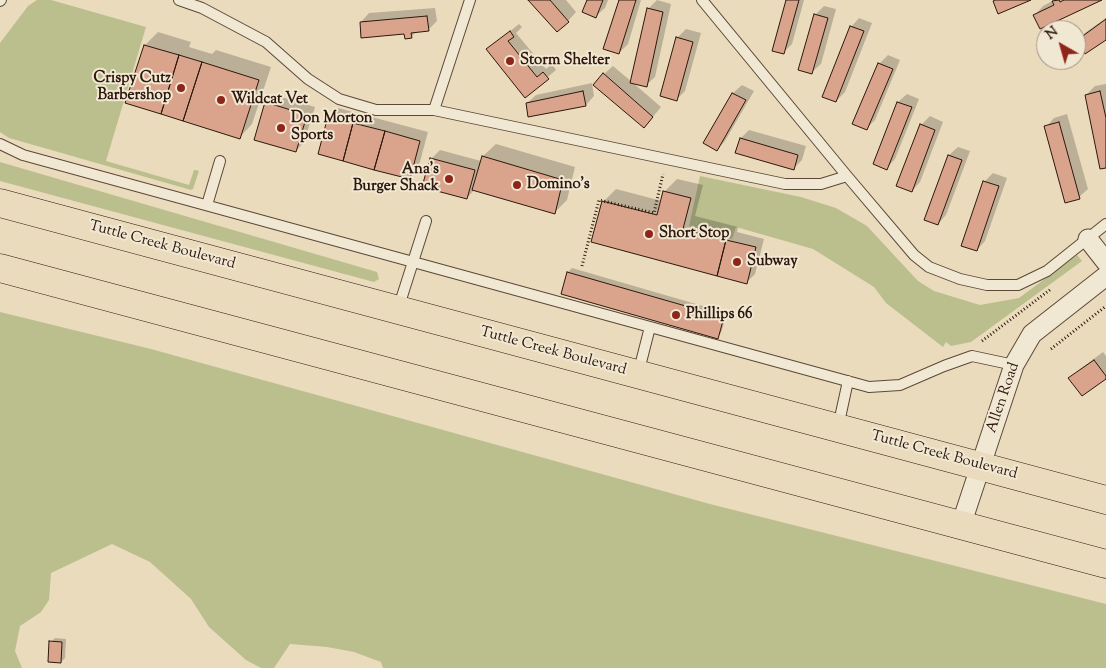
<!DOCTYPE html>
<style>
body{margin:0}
#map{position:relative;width:1106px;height:668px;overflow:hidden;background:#eadbbd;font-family:"Sorts Mill Goudy",serif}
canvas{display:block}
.north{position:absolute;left:1036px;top:20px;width:50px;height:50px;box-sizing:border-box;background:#f1e8d4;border:1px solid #a39484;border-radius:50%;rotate:322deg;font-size:14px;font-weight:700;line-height:20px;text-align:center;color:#2d170c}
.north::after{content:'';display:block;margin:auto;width:18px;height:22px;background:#8f2418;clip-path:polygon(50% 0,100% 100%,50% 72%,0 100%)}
</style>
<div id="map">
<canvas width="1106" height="668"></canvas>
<div class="north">N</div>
</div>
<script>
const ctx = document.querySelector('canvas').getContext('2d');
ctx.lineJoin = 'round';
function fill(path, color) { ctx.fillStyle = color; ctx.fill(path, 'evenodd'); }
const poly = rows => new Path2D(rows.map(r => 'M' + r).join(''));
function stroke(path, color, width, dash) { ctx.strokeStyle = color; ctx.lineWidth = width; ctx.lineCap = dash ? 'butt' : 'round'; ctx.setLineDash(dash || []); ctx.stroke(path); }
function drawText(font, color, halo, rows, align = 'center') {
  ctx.font = font + ' "Sorts Mill Goudy",serif'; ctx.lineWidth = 4; ctx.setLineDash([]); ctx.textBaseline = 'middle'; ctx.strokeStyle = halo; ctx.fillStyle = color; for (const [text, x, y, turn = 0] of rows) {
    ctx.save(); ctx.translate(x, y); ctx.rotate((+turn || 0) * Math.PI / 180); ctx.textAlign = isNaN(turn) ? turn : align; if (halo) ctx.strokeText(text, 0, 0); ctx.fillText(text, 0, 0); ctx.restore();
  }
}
const green = poly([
 [37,0,51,0,146,27,106,161,189,185,194,170,196,170,199,171,193,189,191,190,9,138,0,132,0,43,28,6],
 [0,162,377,272,379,279,374,282,0,181],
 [700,176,801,197,836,208,867,226,918,281,934,291,980,305,1019,298,1077,255,1082,261,971,342,951,346,946,342,943,347,886,303,874,287,813,249,736,227,732,239,689,226],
 [0,312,151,349,710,504,1106,604,1106,668,383,668,381,662,354,652,327,647,290,644,274,668,261,668,246,660,209,627,191,599,150,562,112,544,51,573,49,600,41,612,20,626,15,651,22,668,0,668]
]);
const shadow = poly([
 [530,0,566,0,576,12,568,21],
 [588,0,608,0,605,8,596,16],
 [620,0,641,0,628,44,619,53],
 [657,0,671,4,655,77,646,85,632,82,661,107,652,118,604,74,613,66,632,82,648,9],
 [787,0,804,0,792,44,784,52],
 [1054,0,1099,0,1035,15,1043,6],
 [824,6,836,9,821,64,812,72,815,15],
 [435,8,437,21,428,30,417,31,411,37,405,32,361,22,369,13],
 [859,18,872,23,845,92,836,101,851,27],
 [1106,18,1106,38,1077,41,1086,32],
 [519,24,522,27,516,33,546,69,552,64,556,70,525,96,488,49],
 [686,29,701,33,685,91,677,99,677,38],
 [158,32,191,42,189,47,212,54,216,50,271,67,252,124,240,137,127,103,145,45],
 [888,55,900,60,875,120,867,128,879,64],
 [592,83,594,96,586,105,527,103,536,95],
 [1106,84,1106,166,1086,95,1095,86],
 [742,85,754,91,725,141,717,150,705,142,733,93],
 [907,94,919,99,895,159,887,168,898,102],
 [275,95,315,107,304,142,296,151,267,103],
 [338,108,428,132,418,169,409,178,329,116],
 [1067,114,1088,189,1079,197,1046,127,1054,118],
 [930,116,943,122,920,182,912,191,921,125],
 [749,130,806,146,802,160,794,168,741,138],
 [496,144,575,167,567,200,554,213,475,189,467,198,431,159,440,150,481,161,483,156],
 [958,147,970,151,946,215,938,224,926,220,949,155],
 [993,173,1007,178,985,241,977,250,984,182],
 [677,179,703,185,695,216,738,227,737,232,764,239,755,274,747,282,603,202,616,189,662,201,664,192],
 [572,268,727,313,721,333,717,337,562,293,568,272],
 [1103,352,1106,356,1106,377,1070,378,1079,370],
 [55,638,66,639,65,658,61,662,51,642]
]);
const building = poly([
 [528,0,550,0,569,22,557,32,528,0],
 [587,0,603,0,596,18,582,12,587,0],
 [619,0,636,0,619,54,603,49,619,0],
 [786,0,799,0,784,54,772,51,786,0],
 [995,0,1031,0,998,14,993,1,995,0],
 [1059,0,1060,2,1064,0,1102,0,1040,29,1033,15,1054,5,1052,1,1059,0],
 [647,8,663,12,647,87,630,83,647,8],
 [814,14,828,18,812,74,798,70,814,14],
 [427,16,429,31,411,33,412,38,405,39,404,34,361,38,360,22,427,16],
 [1106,19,1106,40,1085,54,1076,41,1106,19],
 [850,26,864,31,836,102,822,97,850,26],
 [510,31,514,37,508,41,537,77,543,72,549,79,525,98,486,49,510,31],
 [676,37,693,42,677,101,660,96,676,37],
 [144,45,179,55,161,114,125,103,144,45],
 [179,55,202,62,183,121,161,114,179,55],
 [202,62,259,80,240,139,183,121,202,62],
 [878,63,893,69,867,130,852,124,878,63],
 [603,73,653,117,644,128,593,85,603,73],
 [583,91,586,106,528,117,526,103,583,91],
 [1100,91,1106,118,1106,168,1100,169,1085,95,1100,91],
 [732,93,746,100,717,151,703,143,732,93],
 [265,102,307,115,296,152,254,140,265,102],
 [897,102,912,107,887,170,873,164,897,102],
 [328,116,353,123,343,161,318,154,328,116],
 [1059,122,1080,199,1065,203,1044,126,1059,122],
 [353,123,385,131,374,170,343,161,353,123],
 [920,124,935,130,912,192,896,186,920,124],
 [385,131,420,141,410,179,374,170,385,131],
 [740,138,798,155,794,170,735,153,740,138],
 [948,155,962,160,938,225,924,220,948,155],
 [482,156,563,180,555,214,472,190,482,156],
 [430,158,475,170,467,199,422,187,430,158],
 [983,181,999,186,977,251,961,246,983,181],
 [663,191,691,198,683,229,726,240,717,276,591,242,602,201,657,215,663,191],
 [726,240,756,247,747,284,717,276,726,240],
 [567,272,724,317,718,339,561,294,567,272],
 [1094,360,1106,376,1106,379,1082,396,1068,378,1094,360],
 [49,641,62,642,61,663,48,662,49,641]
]);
const path = poly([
 [582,266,599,200,654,213,663,174],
 [982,341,1051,289],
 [1051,349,1106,306]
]);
const service = poly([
 [179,0,202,8,266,42,308,79,339,99,376,110,434,110,785,184,821,184,847,176],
 [702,0,847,176,914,255,929,267,960,279,987,285,1018,285,1047,271,1106,224],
 [0,1,1,0],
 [434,110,470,0],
 [0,144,23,155,869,387,900,385,944,366,972,356,1014,365],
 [207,205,220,161],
 [398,309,426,221],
 [638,374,650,327],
 [838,427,848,381]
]);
const minor = poly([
 [1088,239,1106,262],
 [961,525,1014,365,1032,334,1106,276]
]);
const trunk = poly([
 [0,203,1106,500],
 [0,268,1106,564]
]);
const markers = [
 [510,61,5,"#8f2418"],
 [181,88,5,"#8f2418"],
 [221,100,5,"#8f2418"],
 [281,128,5,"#8f2418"],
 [449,179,5,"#8f2418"],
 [517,185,5,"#8f2418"],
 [649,234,5,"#8f2418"],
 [737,262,5,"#8f2418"],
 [676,315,5,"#8f2418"]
];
const poiNames = [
 ["Storm Shelter",520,61],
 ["Crispy Cutz",171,79,"right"],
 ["Barbershop",171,96,"right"],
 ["Wildcat Vet",231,100],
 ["Don Morton",291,119],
 ["Sports",291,136],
 ["Ana's",439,170,"right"],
 ["Burger Shack",439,187,"right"],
 ["Domino's",527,185],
 ["Short Stop",659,234],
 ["Subway",747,262],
 ["Phillips 66",686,315]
];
const streetNames = [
 ["Tuttle Creek Boulevard",162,246,15],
 ["Tuttle Creek Boulevard",553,352,15],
 ["Allen Road",1004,398,-71],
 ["Tuttle Creek Boulevard",944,456,15]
];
fill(green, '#bbbf8e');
fill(shadow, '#0003');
fill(building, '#d9a48b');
stroke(building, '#2d170c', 1);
stroke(service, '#5c4838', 12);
stroke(minor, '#5c4838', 21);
stroke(trunk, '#2d170c', 29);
stroke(path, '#2d170c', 3, [1, 2.5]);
stroke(service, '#f1e8d4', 10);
stroke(minor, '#f1e8d4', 19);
stroke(trunk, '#eadbbd', 28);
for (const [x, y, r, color] of markers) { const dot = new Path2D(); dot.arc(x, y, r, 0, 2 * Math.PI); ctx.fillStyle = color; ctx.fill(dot); stroke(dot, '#f1e8d4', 2); }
drawText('bold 15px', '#2d170c', '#f1e8d4', poiNames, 'left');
drawText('15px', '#2d170c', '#f1e8d4', streetNames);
</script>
